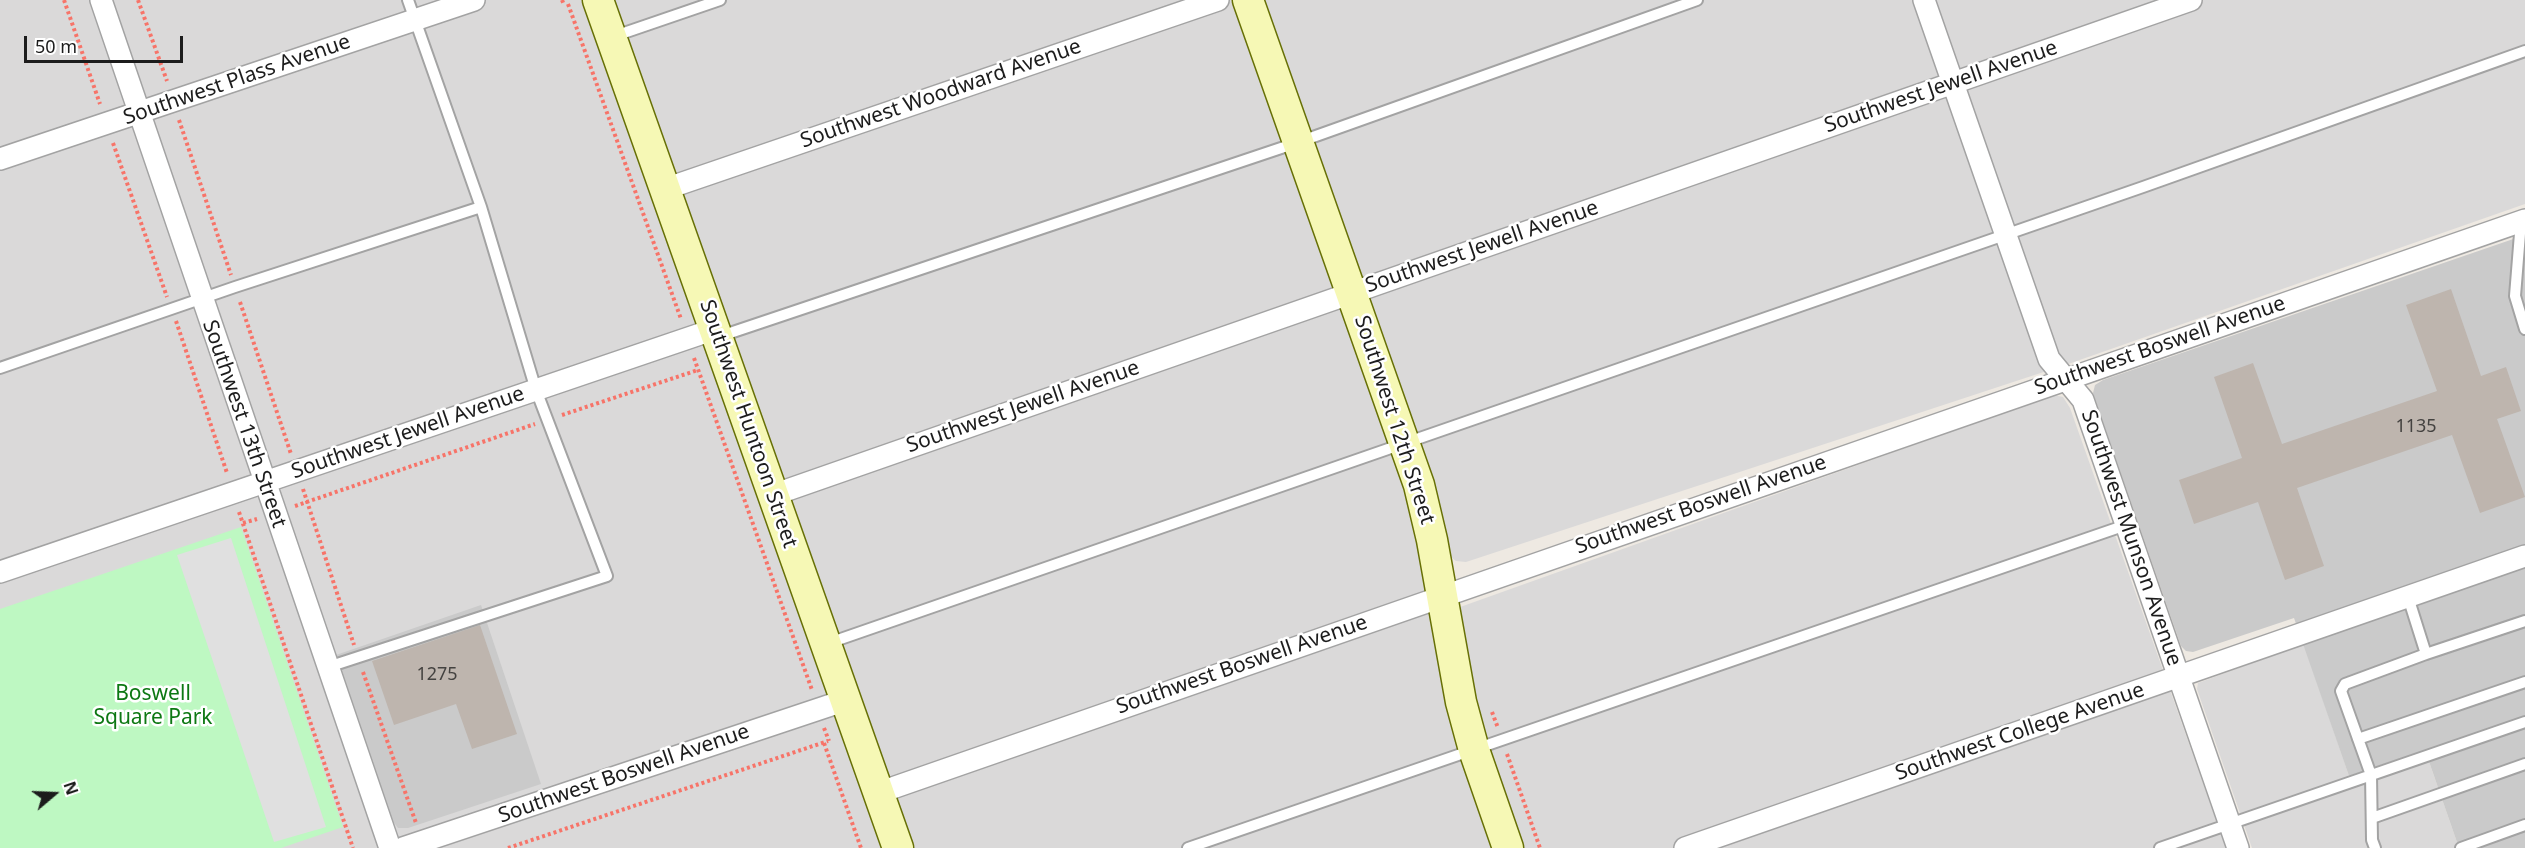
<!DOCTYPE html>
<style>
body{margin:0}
#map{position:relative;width:2525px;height:848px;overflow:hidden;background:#eee9e2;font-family:"Noto Sans",sans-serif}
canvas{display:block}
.north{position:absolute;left:24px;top:764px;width:60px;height:60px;-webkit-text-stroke:4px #fff;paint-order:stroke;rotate:71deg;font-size:16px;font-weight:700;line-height:24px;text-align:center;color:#1c1c1c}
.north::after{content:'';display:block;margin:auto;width:21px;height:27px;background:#1c1c1c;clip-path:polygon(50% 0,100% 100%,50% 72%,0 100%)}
.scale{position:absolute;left:24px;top:36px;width:159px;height:27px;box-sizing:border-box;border:3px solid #1c1c1c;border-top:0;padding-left:8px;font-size:18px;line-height:21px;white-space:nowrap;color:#1c1c1c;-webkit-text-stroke:4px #fff;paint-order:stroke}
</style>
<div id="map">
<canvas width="2525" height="848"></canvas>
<div class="north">N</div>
<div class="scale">50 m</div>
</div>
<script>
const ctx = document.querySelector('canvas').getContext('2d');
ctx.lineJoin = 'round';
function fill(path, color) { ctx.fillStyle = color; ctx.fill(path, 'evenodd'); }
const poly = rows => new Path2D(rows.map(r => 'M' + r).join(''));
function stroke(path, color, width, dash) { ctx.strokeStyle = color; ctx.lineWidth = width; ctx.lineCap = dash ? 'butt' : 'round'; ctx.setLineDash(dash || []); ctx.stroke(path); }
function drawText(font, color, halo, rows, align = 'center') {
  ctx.font = font + ' "Noto Sans",sans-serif'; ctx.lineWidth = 5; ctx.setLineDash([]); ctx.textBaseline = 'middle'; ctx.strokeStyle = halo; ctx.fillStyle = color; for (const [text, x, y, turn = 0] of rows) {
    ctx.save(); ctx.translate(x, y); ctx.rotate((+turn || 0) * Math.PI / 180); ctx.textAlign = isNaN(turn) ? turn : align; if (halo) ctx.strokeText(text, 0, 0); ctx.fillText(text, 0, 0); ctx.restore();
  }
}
const residential = poly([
 [0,0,590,0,824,685,882,848,0,848],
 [610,0,1238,0,1423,529,1435,616,2054,395,2063,397,2070,408,2226,848,909,848],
 [1262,0,2525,0,2525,204,2071,363,1466,562,1456,561,1447,554],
 [2304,644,2349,776,2425,750,2459,848,2252,848,2197,689,2198,683]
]);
const religious = poly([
 [2525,235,2525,848,2459,848,2425,750,2349,776,2294,618,2193,652,2186,651,2181,646,2093,393,2095,385,2103,380],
 [481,605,541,784,408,828,398,828,392,820,336,655]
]);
const park = poly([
 [241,527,343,827,281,848,0,848,0,609]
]);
const parking = poly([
 [231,538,326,827,274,842,177,555]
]);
const building = poly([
 [2451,289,2481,376,2506,367,2521,411,2497,419,2525,497,2480,513,2452,435,2297,488,2324,566,2285,580,2258,502,2194,524,2179,480,2242,458,2214,377,2253,363,2282,444,2437,391,2406,305],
 [480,625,517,734,472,749,456,704,394,725,372,661]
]);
const path = poly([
 [64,0,100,104],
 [138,0,167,81],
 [562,0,564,5],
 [568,4,681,319],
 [179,120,231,275],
 [113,143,167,297],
 [240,302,291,454],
 [176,321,227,473],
 [694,358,812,690],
 [562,415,698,370],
 [303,489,354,645],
 [295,506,535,424],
 [239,512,353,848],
 [243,523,257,519],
 [363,672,416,823],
 [1492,712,1498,728],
 [824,728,829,741],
 [824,743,861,848],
 [1507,754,1540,848],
 [508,848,828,741]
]);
const service = poly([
 [612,37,720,0],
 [2521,221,2515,296,2525,329],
 [718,337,1299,142,1697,0],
 [0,368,235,287,481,207],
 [829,643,2143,187,2525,51],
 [2426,654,2525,621],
 [328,667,607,576,536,390,481,207,408,0],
 [2358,739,2525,682],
 [2372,818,2525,764],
 [1188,848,2126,525],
 [2160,848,2525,722],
 [2375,848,2372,840,2371,775,2341,691,2345,684,2426,654,2408,597],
 [2461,848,2525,825]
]);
const minor = poly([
 [101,0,390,848],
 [1924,0,2049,359,2083,400,2238,848],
 [0,159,474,0],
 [665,189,1218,0],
 [773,495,2191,0],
 [0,572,715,329],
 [878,793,2525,220],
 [403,848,846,700],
 [1685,848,2525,556]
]);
const secondary = poly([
 [598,0,898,848],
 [1248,0,1419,485,1432,540,1461,702,1474,750,1508,848]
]);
const numberNames = [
 ["1135",2416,427],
 ["1275",437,675]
];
const streetNames = [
 ["Southwest Plass Avenue",237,80,-19],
 ["Southwest Jewell Avenue",1941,87,-19],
 ["Southwest Woodward Avenue",941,94,-19],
 ["Southwest Jewell Avenue",1482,247,-19],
 ["Southwest Boswell Avenue",2160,346,-19],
 ["Southwest Jewell Avenue",1023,407,-19],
 ["Southwest 12th Street",1394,420,72],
 ["Southwest 13th Street",244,424,71],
 ["Southwest Huntoon Street",748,424,71],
 ["Southwest Jewell Avenue",408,433,-19],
 ["Southwest Boswell Avenue",1701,505,-19],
 ["Southwest Munson Avenue",2131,538,71],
 ["Southwest Boswell Avenue",1242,665,-19],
 ["Southwest College Avenue",2020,732,-19],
 ["Southwest Boswell Avenue",624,774,-19]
];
const parkNames = [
 ["Boswell",153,694],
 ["Square Park",153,718]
];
fill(residential, '#dad9d9');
fill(religious, '#cacaca');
fill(park, '#bef8c2');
fill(parking, '#e0e0e0');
fill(building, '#beb5ae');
stroke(service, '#a3a3a3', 14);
stroke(minor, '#a3a3a3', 24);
stroke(secondary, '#677006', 33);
stroke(path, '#f77469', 4, [3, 3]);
stroke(service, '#fff', 10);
stroke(minor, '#fff', 21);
stroke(secondary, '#f6f8b5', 30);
drawText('18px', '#444240', null, numberNames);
drawText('21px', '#1c1c1c', '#fff', streetNames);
drawText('21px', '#0d7813', '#fff', parkNames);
</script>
